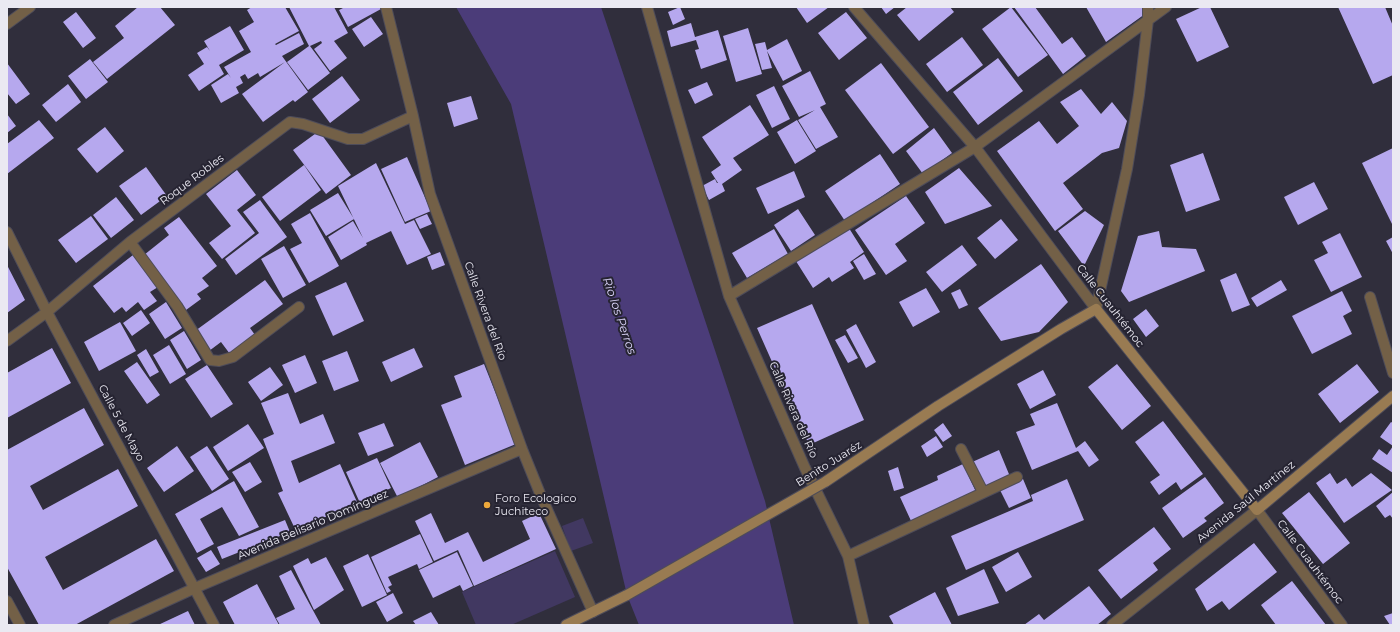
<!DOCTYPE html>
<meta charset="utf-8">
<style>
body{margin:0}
#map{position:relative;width:1400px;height:632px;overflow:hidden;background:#302e3c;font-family:Montserrat,sans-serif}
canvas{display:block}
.frame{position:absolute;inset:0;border:8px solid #eae9f2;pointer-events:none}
</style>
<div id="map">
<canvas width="1400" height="632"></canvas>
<div class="frame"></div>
</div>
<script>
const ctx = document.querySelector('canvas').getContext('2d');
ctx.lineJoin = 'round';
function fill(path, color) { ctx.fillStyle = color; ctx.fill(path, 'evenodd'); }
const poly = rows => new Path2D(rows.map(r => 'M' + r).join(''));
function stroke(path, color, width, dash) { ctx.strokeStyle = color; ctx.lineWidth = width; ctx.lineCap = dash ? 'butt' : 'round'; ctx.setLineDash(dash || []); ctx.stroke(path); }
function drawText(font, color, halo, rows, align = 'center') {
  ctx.font = font + ' Montserrat,sans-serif'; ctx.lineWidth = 4; ctx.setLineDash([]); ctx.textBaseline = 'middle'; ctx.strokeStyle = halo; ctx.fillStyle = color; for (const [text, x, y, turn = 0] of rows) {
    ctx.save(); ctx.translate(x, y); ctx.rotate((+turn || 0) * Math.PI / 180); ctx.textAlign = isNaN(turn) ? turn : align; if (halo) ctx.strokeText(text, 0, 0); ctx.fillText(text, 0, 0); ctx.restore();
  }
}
const green = poly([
 [583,518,593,543,571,551,562,526],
 [555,551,575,597,511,625,476,625,462,592]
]);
const water = poly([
 [456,7,601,7,765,501,794,625,639,625,627,595,511,104]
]);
const building = poly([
 [138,7,160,7,175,25,107,79,93,62,124,38,115,26],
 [252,7,285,7,299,31,275,44,276,45,299,33,304,44,282,56,308,92,295,102,293,100,263,122,242,94,285,62,260,77,258,73,248,79,245,74,240,77,243,83,236,87,239,93,221,103,211,85,228,74,231,78,224,67,251,52,239,31,254,22,247,10],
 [289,7,334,7,348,33,334,41,347,58,330,71,314,49,322,43,321,41,310,46,330,73,308,90,287,62,309,46],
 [345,7,379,7,381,9,348,27,339,10],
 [680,7,685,19,673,25,668,12],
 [796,7,829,7,807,23],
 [881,7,895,7,886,14],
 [907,7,950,7,954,12,919,41,897,15],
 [1011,7,1048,55,1018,77,982,29],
 [1014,7,1035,7,1062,44,1072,37,1086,56,1063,74],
 [1086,7,1144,7,1145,14,1106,42],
 [1202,7,1210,7,1229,47,1197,62,1176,19],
 [1338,7,1385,7,1393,26,1393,75,1373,84],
 [76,12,96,38,83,48,63,22],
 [846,12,867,38,839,60,818,33],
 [371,17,383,34,364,47,352,29],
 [691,23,695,37,718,30,727,60,701,69,695,50,699,49,696,40,671,47,667,31],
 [230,26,244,50,219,65,224,74,199,91,188,75,204,64,197,53,207,47,210,51,204,41],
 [748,28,762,74,736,82,723,36],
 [962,37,983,65,947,92,926,64],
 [787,39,802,71,783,81,767,51,772,68,762,70,755,44,765,42,767,50],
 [998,58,1023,91,978,125,953,92],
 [90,59,108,82,86,99,68,76],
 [7,63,30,94,16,104,7,93],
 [881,63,929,127,893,154,845,90],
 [810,71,826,104,820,107,838,137,816,149,798,120,815,110,799,117,782,86],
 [342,76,360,100,330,123,312,99],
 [707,82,713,95,695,104,688,90],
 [68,84,81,102,56,122,42,105],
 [774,86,790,119,772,128,756,95],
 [1081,89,1101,114,1112,102,1127,121,1119,148,1102,153,1063,183,1083,209,1055,231,997,151,1039,121,1057,144,1079,126,1060,102],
 [471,96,478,119,454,127,447,103],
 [750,105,769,135,733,158,742,170,722,184,725,191,709,200,702,186,715,179,717,183,718,183,711,172,721,165,702,137],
 [7,114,16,126,7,133],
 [39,120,54,138,7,174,7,144],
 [797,120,816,151,795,164,777,132],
 [105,127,124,151,97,173,77,149],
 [934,128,952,153,923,174,906,151],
 [319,131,351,175,326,194,293,150],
 [1393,148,1393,226,1362,163],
 [1203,153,1220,200,1186,212,1170,165],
 [880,154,900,184,845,221,825,191],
 [407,157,431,211,405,222,381,169],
 [376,163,405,224,414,220,431,254,407,265,391,231,366,243,367,245,341,260,328,237,353,221,363,238,338,186],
 [304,165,321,190,280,221,262,197],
 [146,167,167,196,141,215,119,186],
 [959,168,992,206,945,224,925,192],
 [237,170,256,195,237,210,255,233,222,259,209,243,231,226,206,194],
 [794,171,805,197,768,214,756,188],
 [1314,182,1328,209,1298,225,1284,197],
 [338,193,354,219,326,236,310,210],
 [906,196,925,223,895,244,907,261,886,275,855,230],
 [116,197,134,220,111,238,93,215],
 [260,200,287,237,236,275,225,259,259,233,243,212],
 [798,209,815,235,791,251,774,225],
 [1085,211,1104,225,1084,266,1058,231],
 [310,213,339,266,309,283,290,249,302,243,291,224],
 [427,214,432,224,420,229,415,219],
 [91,216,108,239,76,263,58,240],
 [179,217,217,266,202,278,209,286,197,294,201,299,186,310,144,255,169,235,164,228],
 [1001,219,1018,240,995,259,977,238],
 [847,225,864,252,850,262,854,268,832,282,829,277,813,288,794,258],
 [774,229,788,254,747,278,732,253],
 [1159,231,1162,247,1196,249,1205,271,1129,302,1121,291,1138,236],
 [1340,233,1362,277,1331,292,1314,260,1328,253,1322,242],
 [1393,237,1393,254,1386,241],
 [962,245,977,265,942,292,926,272],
 [284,246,306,285,283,298,261,259],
 [440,252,445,265,432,270,427,257],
 [864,254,876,274,864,280,853,261],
 [133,255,158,287,150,292,157,301,144,310,138,302,126,312,122,307,114,313,93,286],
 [1041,264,1068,302,1039,332,1001,341,978,308],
 [7,265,25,300,7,313],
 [1236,273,1250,305,1232,312,1220,280],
 [265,280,283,304,250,328,255,335,230,354,221,342,209,351,195,331],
 [1281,280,1287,290,1257,307,1251,298],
 [346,282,364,321,333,336,315,296],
 [926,288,940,312,913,327,899,302],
 [960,289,968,305,959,309,951,293],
 [1342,291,1352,311,1343,316,1352,334,1312,354,1292,316],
 [166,302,182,328,165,339,149,314],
 [812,304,864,420,809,445,757,328],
 [1146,309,1159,326,1146,337,1133,319],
 [141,310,150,323,132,336,123,323],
 [120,322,136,351,99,371,84,342],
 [856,324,876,362,866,368,846,330],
 [184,331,201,360,187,369,170,340],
 [845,335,858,358,848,363,835,340],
 [169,345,186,374,170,384,153,355],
 [52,348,71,383,7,418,7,373],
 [414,348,423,367,391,382,382,362],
 [146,349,159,372,150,377,137,355],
 [347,351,359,381,334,391,322,361],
 [305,355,317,383,295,393,282,365],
 [137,362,160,395,147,404,124,371],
 [484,364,516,444,465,465,441,405,462,397,454,376],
 [1117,364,1151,406,1122,430,1088,387],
 [1357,364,1379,392,1340,423,1318,394],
 [207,365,233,404,211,418,185,379],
 [270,367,283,385,261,401,248,382],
 [1043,370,1056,395,1030,409,1017,384],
 [288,393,300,424,323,414,335,443,291,461,299,483,340,464,357,502,296,531,278,493,283,491,263,439,274,434,261,403],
 [1057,403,1076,448,1085,441,1099,460,1089,467,1078,451,1032,470,1016,432,1035,425,1030,414],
 [84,408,104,445,30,486,43,510,118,469,138,506,45,557,63,590,156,539,174,571,75,625,39,625,7,567,7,450],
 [1163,421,1203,474,1181,490,1176,482,1159,495,1150,482,1160,475,1135,442],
 [1391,422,1393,423,1393,473,1372,459,1379,449,1387,455,1393,446,1380,437],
 [384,423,394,446,368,456,358,433],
 [943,423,952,436,943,442,934,430],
 [248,424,264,448,228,471,213,447],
 [936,436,943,447,927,457,921,446],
 [420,442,438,477,398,498,380,463],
 [177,446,194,471,164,492,147,468],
 [207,446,229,479,212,491,190,457],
 [999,450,1011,479,983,490,970,463],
 [377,458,391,488,360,503,346,472],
 [250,462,262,482,245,492,232,472],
 [963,464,977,494,912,523,900,497,938,480,937,476],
 [898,467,904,488,894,491,888,471],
 [1330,473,1337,484,1346,478,1352,487,1371,473,1392,490,1344,523,1316,483],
 [1205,477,1224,503,1204,518,1207,521,1183,538,1162,508],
 [1023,479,1031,498,1009,508,1000,490],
 [1067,479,1084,520,966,570,951,536,1033,501,1031,495],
 [234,481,259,527,239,536,222,507,200,519,214,544,197,553,175,514],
 [1309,492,1350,543,1323,564,1282,513],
 [1393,492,1393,519,1390,515,1385,518,1376,506],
 [431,513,445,543,468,532,483,562,530,539,522,521,539,513,556,549,474,586,458,550,434,561,415,521],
 [285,520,290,532,222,559,217,547],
 [1154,527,1171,549,1153,563,1158,570,1121,599,1098,570],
 [420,534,433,562,419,569,417,564,388,577,392,585,388,587,391,591,387,593,371,557],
 [1254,543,1277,572,1229,610,1222,601,1207,611,1195,589],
 [211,550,220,564,206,572,197,558],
 [457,552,473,586,463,591,460,585,433,598,419,570],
 [1018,552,1032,577,1006,592,992,567],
 [368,554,387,595,362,607,343,566],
 [326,557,344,590,314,610,293,566,308,558,311,564],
 [984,569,999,603,958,616,946,588],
 [291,570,321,625,280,625,276,618,295,609,279,576],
 [1292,581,1326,625,1276,625,1261,605],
 [257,584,279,625,235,625,223,602],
 [1089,586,1111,614,1097,625,1024,625,1039,614,1044,620],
 [935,592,952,625,894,625,889,616],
 [393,593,403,613,387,622,376,602],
 [188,611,195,625,158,625],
 [431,612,439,625,416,625,413,621],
 [1393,613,1393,625,1390,625,1384,616]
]);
const street = poly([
 [386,7,413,116,430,194,522,449,541,496,593,612],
 [647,7,729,296,805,468,848,556,1017,477],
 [854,7,975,147,1096,309],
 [7,24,30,7],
 [7,232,47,312,214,625],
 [130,242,177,306,210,360,219,361,233,357,299,307],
 [729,296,975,147,1166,7],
 [1370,297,1393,373],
 [1096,309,1127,169,1139,95,1148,20,1148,7],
 [7,341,47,312,130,242,290,122,303,124,348,139,363,139,413,116],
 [961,449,983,492],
 [845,550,848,556,864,625],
 [7,601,20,625],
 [114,625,195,588,522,449],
 [1112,625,1257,510,1342,625]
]);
const secondary = poly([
 [825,482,938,406,1061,329,1096,309,1257,510,1393,396],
 [566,625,627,595]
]);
const secondaryBridge = poly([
 [627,595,825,482]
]);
const markers = [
 [487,505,4,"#eda83b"]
];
const streetNames = [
 ["Roque Robles",192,180,-37],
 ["Calle Cuauhtémoc",1110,306,52],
 ["Calle Rivera del Río",485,311,70],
 ["Calle Rivera del Río",793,410,66],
 ["Calle 5 de Mayo",121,423,62],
 ["Benito Juaréz",829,464,-32],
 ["Avenida Saúl Martínez",1246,502,-39],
 ["Avenida Belisario Domínguez",313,525,-23],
 ["Calle Cuauhtémoc",1310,562,53]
];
const poiNames = [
 ["Foro Ecologico",495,499],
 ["Juchiteco",495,512]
];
const waterNames = [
 ["Rio los Perros",619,316,71]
];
fill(green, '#413861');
fill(water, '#4b3c79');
fill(building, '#b6a8ee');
stroke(street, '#4e4c59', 12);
stroke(secondary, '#4e4c59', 12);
stroke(street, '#736047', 10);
stroke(secondary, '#997b52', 10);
stroke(secondaryBridge, '#4e4c59', 12, []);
stroke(secondaryBridge, '#997b52', 10);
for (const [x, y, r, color] of markers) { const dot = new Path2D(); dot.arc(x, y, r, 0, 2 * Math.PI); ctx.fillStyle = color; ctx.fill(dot); stroke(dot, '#262432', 1.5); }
drawText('11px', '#eae9f2', '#262432', streetNames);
drawText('11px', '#eae9f2', '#262432', poiNames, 'left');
drawText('italic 12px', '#dcd5fb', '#262432', waterNames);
</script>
